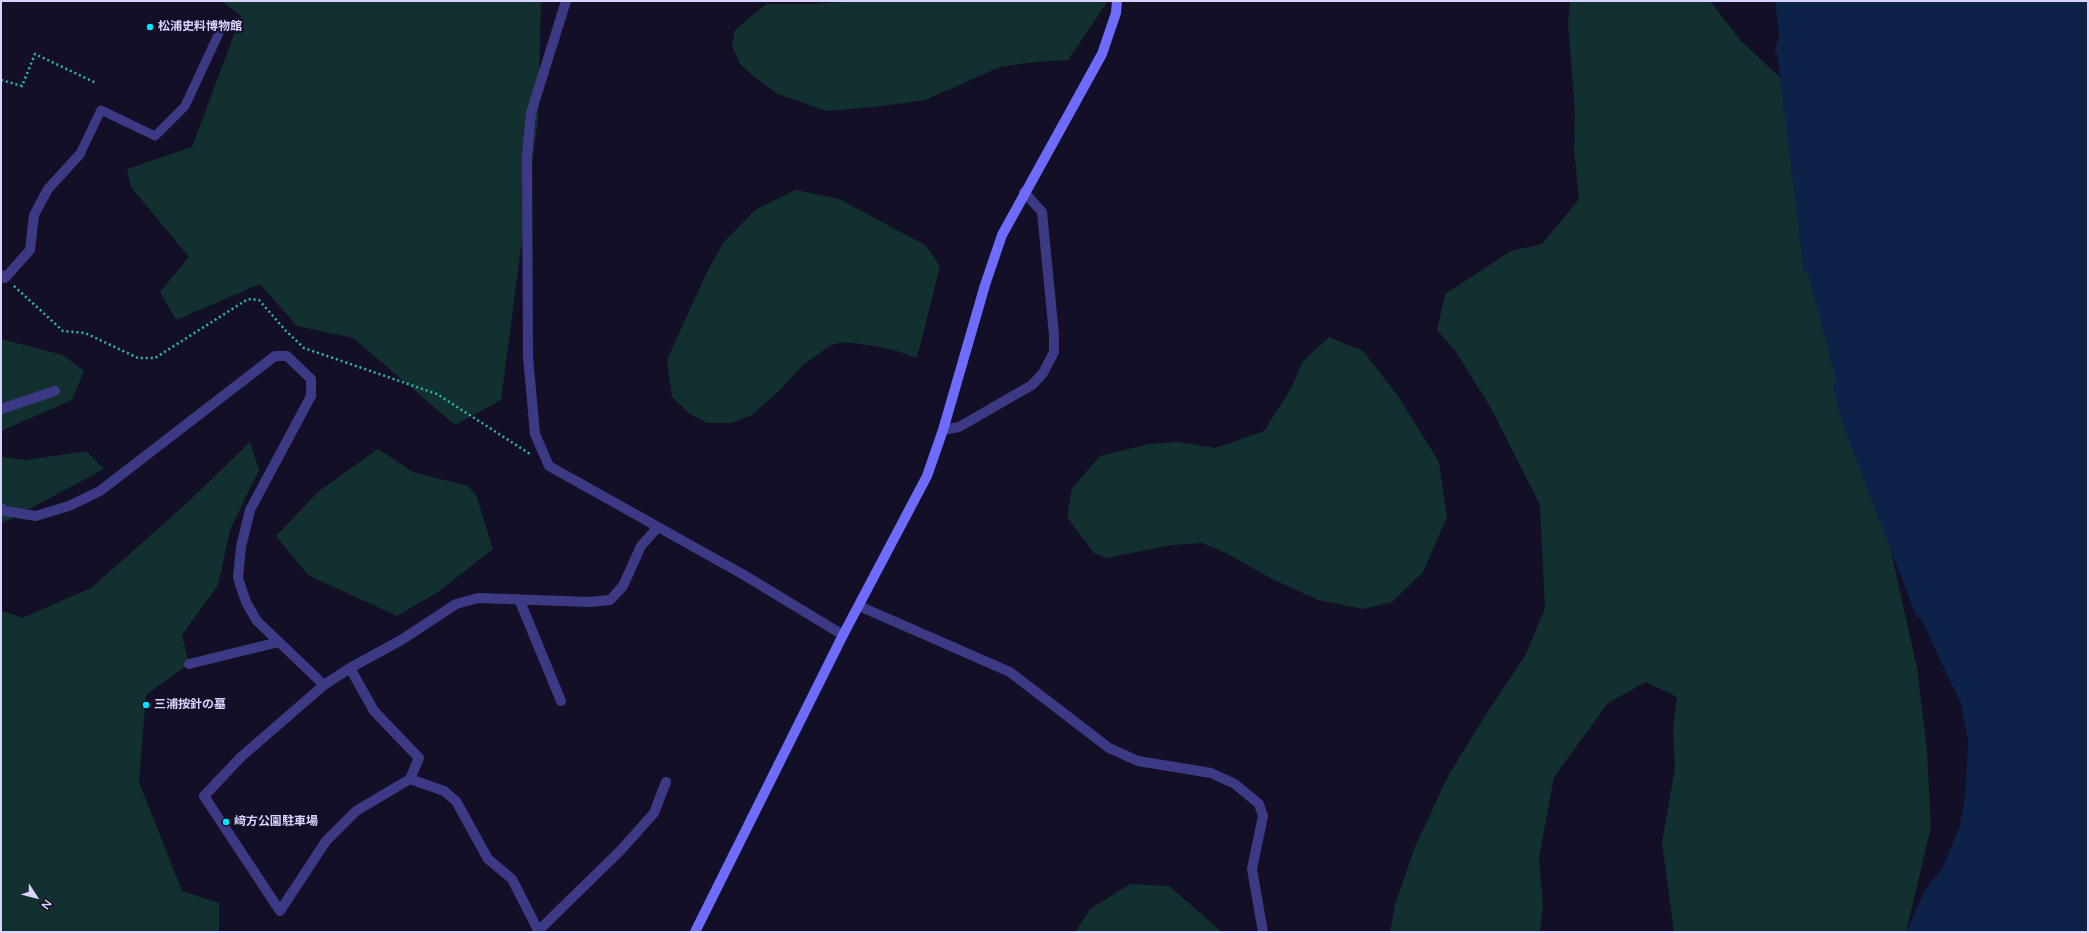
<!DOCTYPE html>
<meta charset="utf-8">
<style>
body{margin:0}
#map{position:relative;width:2089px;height:933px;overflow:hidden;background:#130f26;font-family:"Varela Round",sans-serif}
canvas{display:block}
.frame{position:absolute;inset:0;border:2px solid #d9d4ff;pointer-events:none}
.north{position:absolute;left:16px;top:877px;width:40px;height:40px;-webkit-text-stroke:3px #130f26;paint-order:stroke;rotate:126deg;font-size:11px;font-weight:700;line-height:16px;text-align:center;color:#d9d4ff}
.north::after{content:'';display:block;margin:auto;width:14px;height:18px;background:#d9d4ff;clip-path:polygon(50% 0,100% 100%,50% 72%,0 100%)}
</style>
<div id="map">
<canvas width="2089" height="933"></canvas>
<div class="frame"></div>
<div class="north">N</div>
</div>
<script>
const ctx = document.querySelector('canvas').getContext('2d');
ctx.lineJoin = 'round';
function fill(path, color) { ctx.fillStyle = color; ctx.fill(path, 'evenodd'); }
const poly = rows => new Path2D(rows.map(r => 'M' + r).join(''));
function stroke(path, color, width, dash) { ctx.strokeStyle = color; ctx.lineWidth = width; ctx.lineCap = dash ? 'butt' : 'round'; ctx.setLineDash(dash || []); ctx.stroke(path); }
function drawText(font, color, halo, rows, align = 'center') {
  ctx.font = font + ' "Varela Round","Noto Sans JP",sans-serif'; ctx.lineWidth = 4; ctx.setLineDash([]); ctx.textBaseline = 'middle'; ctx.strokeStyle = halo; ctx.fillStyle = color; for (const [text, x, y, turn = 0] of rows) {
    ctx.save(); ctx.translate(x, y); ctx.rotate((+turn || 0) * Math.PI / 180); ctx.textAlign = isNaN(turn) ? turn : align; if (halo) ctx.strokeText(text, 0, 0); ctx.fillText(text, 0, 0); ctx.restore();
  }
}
const green = poly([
 [222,1,541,1,538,119,501,400,455,425,353,338,297,326,260,284,176,320,160,292,189,257,131,187,127,169,192,147,241,16],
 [857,1,1108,1,1068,60,1034,62,1000,67,925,100,874,107,826,111,778,94,753,76,740,64,732,46,735,30,766,4,811,4],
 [1570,1,1710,1,1740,40,1787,84,1917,668,1927,750,1931,827,1906,932,1674,932,1662,842,1675,768,1673,728,1677,697,1646,682,1608,703,1554,777,1539,858,1543,906,1540,932,1390,932,1395,905,1415,847,1448,776,1485,716,1526,654,1545,608,1540,505,1491,408,1456,352,1437,330,1445,294,1511,251,1542,244,1579,199,1574,149,1575,112,1568,23],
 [796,190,839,199,925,245,940,266,917,358,894,350,875,346,844,342,831,345,803,365,782,388,752,415,731,423,707,423,690,414,672,397,667,360,705,276,723,243,755,210],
 [1329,337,1363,351,1398,396,1439,462,1447,517,1423,572,1392,602,1363,609,1318,600,1272,579,1226,553,1202,543,1172,545,1106,558,1094,553,1067,517,1072,488,1100,456,1149,444,1179,442,1215,448,1264,431,1292,387,1302,362],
 [1,339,63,355,84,371,72,400,1,431],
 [250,442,259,470,230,530,218,585,182,635,189,664,146,695,139,782,182,891,219,903,219,931,1,932,1,610,22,618,91,588,187,503],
 [378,449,413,472,468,486,476,495,493,549,438,592,397,616,308,575,276,536,319,491],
 [86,451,104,469,1,524,1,457,27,460],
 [1130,884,1169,886,1222,932,1075,932,1090,909]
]);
const water = poly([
 [1775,1,2088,1,2088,932,1906,932,1926,888,1942,869,1959,828,1965,797,1968,741,1961,704,1920,617,1917,618,1842,423,1833,386,1836,379,1807,270,1804,271,1777,53,1774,52,1779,36]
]);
const path = poly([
 [1,80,22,86,35,54,96,83],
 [14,286,63,331,85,333,138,358,155,358,248,299,259,300,286,331,304,348,437,394,530,454]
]);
const lane = poly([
 [80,154,101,110,155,136,185,106,219,33]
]);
const street = poly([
 [566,1,531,113,527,156,528,357,535,434,549,466,744,575,843,635],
 [1,275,5,278,30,250,34,215,48,189,80,154],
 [1,409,55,391],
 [943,430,959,427,1032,385,1043,373,1054,352,1054,335,1042,212,1024,192],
 [1,508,5,511,36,516,69,506,100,491,275,356,287,356,311,379,311,396,250,510,241,547,238,578,246,602,257,621,324,685],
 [519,599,561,701],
 [859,606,1010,672,1109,748,1138,761,1211,773,1235,784,1259,804,1263,816,1252,869,1263,932],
 [189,664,279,642],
 [350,668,374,711,419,758,410,779,356,811,326,841,280,911,204,796,241,757,324,685,350,668,403,639,456,604,478,598,590,602,610,600,623,586,641,546,657,528],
 [410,779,444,791,456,801,488,859,512,879,539,932],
 [538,931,620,851,654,813,666,782]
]);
const secondary = poly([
 [695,932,843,635,927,476,943,430,985,285,1002,235,1102,54,1116,13,1117,1]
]);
const markers = [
 [150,27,4,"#00e5ff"],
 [146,705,4,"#00e5ff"],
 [226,822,4,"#00e5ff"]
];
const poiNames = [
 ["松浦史料博物館",158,27],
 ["三浦按針の墓",154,705],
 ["﨑方公園駐車場",234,822]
];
fill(green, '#12302f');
fill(water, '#0c2248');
stroke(path, '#2fb8b0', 2.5, [2, 3]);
stroke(lane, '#3d3a85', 9);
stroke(street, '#3d3a85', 10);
stroke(secondary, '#6f6bff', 10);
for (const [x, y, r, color] of markers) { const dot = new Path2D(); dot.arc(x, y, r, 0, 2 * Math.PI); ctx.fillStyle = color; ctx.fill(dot); stroke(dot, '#130f26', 1.5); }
drawText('bold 12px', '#d9d4ff', '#130f26', poiNames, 'left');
</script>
